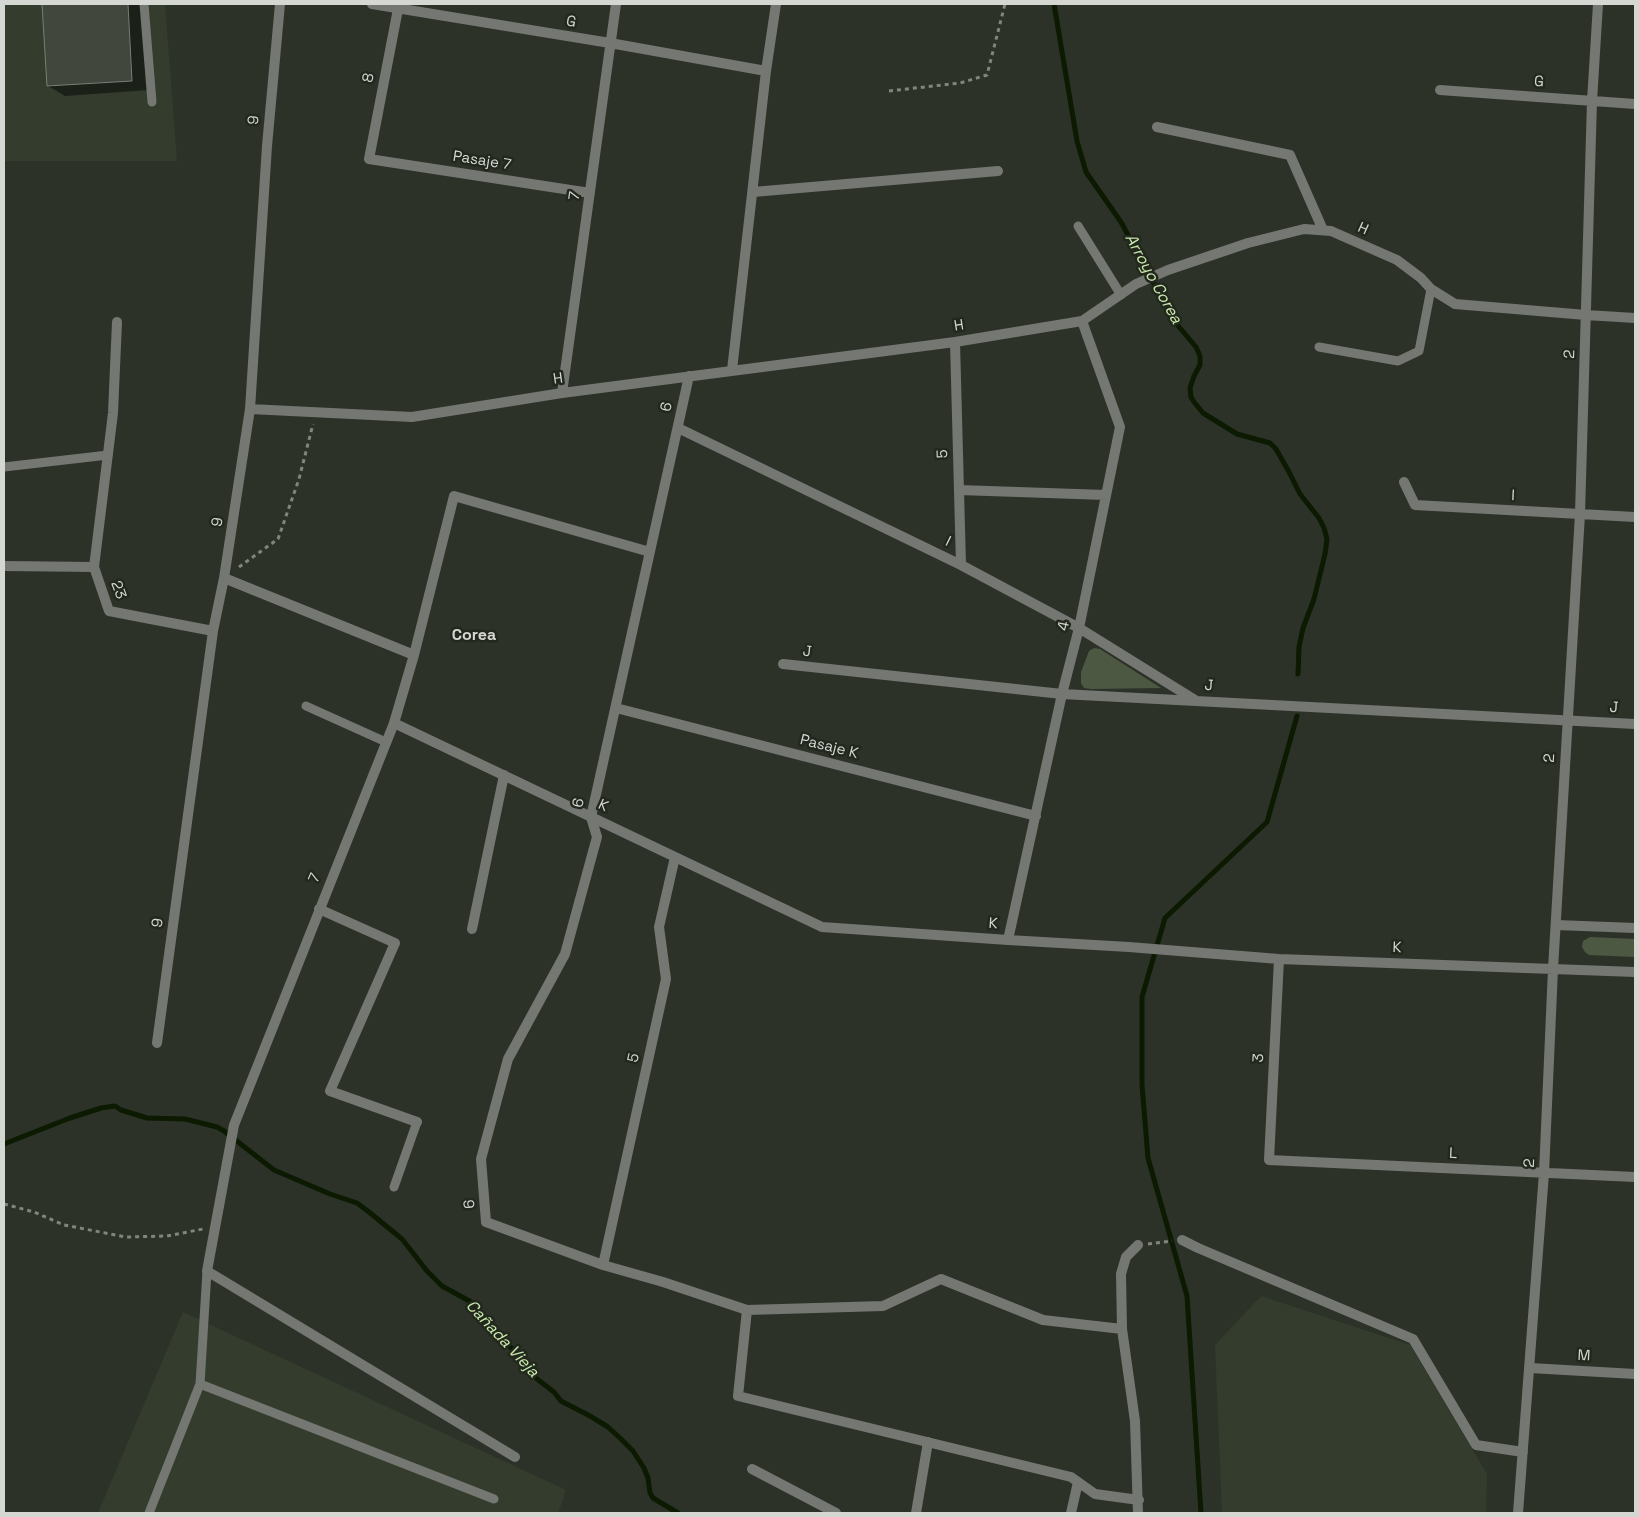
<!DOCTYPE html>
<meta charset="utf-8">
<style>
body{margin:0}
#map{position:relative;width:1639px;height:1517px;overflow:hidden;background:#2d3229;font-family:"Space Grotesk",sans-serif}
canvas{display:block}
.frame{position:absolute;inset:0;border:5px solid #d5d8d2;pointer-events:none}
</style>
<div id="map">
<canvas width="1639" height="1517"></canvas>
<div class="frame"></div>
</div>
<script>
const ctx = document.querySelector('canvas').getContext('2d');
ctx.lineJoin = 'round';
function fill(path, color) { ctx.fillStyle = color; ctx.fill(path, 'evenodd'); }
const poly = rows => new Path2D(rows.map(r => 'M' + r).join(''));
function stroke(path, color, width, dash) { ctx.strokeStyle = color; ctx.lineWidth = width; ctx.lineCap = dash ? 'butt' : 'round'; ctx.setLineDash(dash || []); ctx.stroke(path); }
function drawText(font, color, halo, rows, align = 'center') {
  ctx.font = font + ' "Space Grotesk",sans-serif'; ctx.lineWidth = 5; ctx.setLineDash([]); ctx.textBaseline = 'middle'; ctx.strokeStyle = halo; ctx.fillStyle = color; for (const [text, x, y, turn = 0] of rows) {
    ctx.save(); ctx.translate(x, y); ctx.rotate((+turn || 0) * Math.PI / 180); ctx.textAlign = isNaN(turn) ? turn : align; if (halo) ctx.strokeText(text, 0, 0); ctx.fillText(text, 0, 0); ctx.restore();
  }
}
const built = poly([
 [4,4,165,4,177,161,4,161],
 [1261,1296,1410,1345,1487,1474,1486,1513,1222,1513,1215,1345],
 [183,1312,566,1490,558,1513,98,1513]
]);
const green = poly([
 [1094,648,1100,649,1161,688,1091,689,1084,688,1081,683,1081,672,1089,651],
 [1590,937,1635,939,1635,957,1589,955,1585,952,1582,947,1583,941]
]);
const shadow = poly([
 [43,4,144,4,149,90,65,96,48,86]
]);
const stream = poly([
 [1054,4,1077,141,1086,172,1121,222,1174,321,1196,347,1200,356,1200,365,1194,376,1190,388,1191,397,1194,402,1203,413,1237,434,1270,443,1276,449,1289,472,1300,494,1319,518,1324,528,1327,539,1325,554,1314,599,1303,628,1299,647,1298,674],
 [4,1144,70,1118,101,1108,115,1106,121,1110,147,1118,185,1119,217,1127,224,1131,274,1170,330,1194,357,1203,369,1212,402,1239,427,1271,442,1286,473,1303,480,1317,494,1333,516,1352,537,1379,554,1392,561,1401,590,1416,608,1427,621,1439,633,1451,644,1468,648,1478,650,1493,653,1498,678,1513],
 [1201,1513,1187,1296,1148,1158,1142,1085,1142,997,1165,918,1267,822,1297,716]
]);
const building = poly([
 [42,4,128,4,132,81,47,86,42,4]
]);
const path = poly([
 [889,91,960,83,987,75,1005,4],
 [239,567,278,539,299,479,313,424],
 [4,1204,34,1212,64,1225,126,1237,167,1236,203,1229],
 [1148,1244,1172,1241]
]);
const lane = poly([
 [144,4,152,102],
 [1078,226,1121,295],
 [1319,347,1398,361,1419,351,1431,289],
 [4,467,108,455],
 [306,706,386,742],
 [394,1187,417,1122],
 [200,1384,207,1271],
 [149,1513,200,1384,494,1499]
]);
const street = poly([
 [372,4,610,43,766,71],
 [399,4,369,159,590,193],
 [1440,90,1635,104],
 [1157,127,1290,155,1323,230],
 [753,192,998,171],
 [955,342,961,565],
 [732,370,766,71,776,4],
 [689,376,591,817,597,837,565,954,508,1059,481,1159,486,1222,603,1265,663,1282,747,1310,883,1306,941,1279,1043,1320,1122,1329,1121,1274,1126,1257,1138,1245],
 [562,393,616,4],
 [250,409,412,417,562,393,955,342,1082,321,1136,284,1168,270,1248,243,1304,229,1331,231,1397,260,1421,278,1431,289,1455,304,1586,315,1635,318],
 [678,428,961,565,1079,628,1195,700],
 [1404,482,1415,505,1635,517],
 [959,490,1106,495],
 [4,566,94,567,109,611,213,631],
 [94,567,113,413,117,322],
 [224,578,414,655],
 [783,664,1062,694,1635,724],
 [616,708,1036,816],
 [394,723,822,927,1008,940,1129,947,1279,959,1635,972],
 [319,909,395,943,330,1091,417,1122],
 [1556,925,1635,928],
 [472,929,504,775],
 [1008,940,1062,694,1079,628,1120,427,1082,321],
 [1279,959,1269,1160,1635,1177],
 [157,1043,213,631,224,578,250,409,267,146,280,4],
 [1182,1240,1198,1248,1413,1339,1476,1445,1523,1452],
 [603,1265,666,979,659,927,675,857],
 [747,1310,738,1396,1071,1477,1095,1494,1139,1500],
 [1122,1329,1135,1421,1138,1513],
 [1530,1368,1635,1374],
 [515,1457,207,1271,234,1125,394,723,414,655,454,496,650,552],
 [752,1469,836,1513],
 [916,1513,928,1442],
 [1071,1513,1078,1482],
 [1518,1513,1544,1173,1553,969,1580,514,1592,101,1598,4]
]);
const streetNames = [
 ["G",571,22,10],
 ["8",369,78,-79],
 ["G",1539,82,4],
 ["9",254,120,-85],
 ["Pasaje 7",482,161,9],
 ["7",575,196,-82],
 ["H",1363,229,24],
 ["H",959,326,-9],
 ["2",1570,354,-88],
 ["H",558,379,-8],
 ["6",667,407,-78],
 ["5",943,454,-92],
 ["I",1513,496,3],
 ["9",218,522,-81],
 ["I",948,542,26],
 ["23",118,590,69],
 ["4",1064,626,-77],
 ["J",807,652,6],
 ["J",1209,686,3],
 ["J",1614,708,3],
 ["Pasaje K",829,747,14],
 ["2",1550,758,-87],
 ["6",579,803,-78],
 ["K",603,806,25],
 ["7",315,878,-68],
 ["9",158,923,-82],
 ["K",993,924,4],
 ["K",1397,948,2],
 ["5",634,1058,-77],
 ["3",1259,1058,-87],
 ["L",1453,1154,3],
 ["2",1530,1163,-87],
 ["6",470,1204,-95],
 ["M",1584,1356,3]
];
const waterNames = [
 ["Arroyo Corea",1153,279,61],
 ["Cañada Vieja",502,1339,47]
];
const neighbourhoodNames = [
 ["Corea",474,636]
];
fill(built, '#343c2d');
fill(green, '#4d5843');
fill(shadow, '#0007');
stroke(stream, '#0b1a00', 5);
fill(building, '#42473d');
stroke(building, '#787e73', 1);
stroke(path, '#81857e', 3, [4, 4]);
stroke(lane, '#757773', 9);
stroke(street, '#757773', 10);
drawText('15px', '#d5d8d2', '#23281f', streetNames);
drawText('italic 16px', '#caebac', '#23281f', waterNames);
drawText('bold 16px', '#d5d8d2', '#23281f', neighbourhoodNames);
</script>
